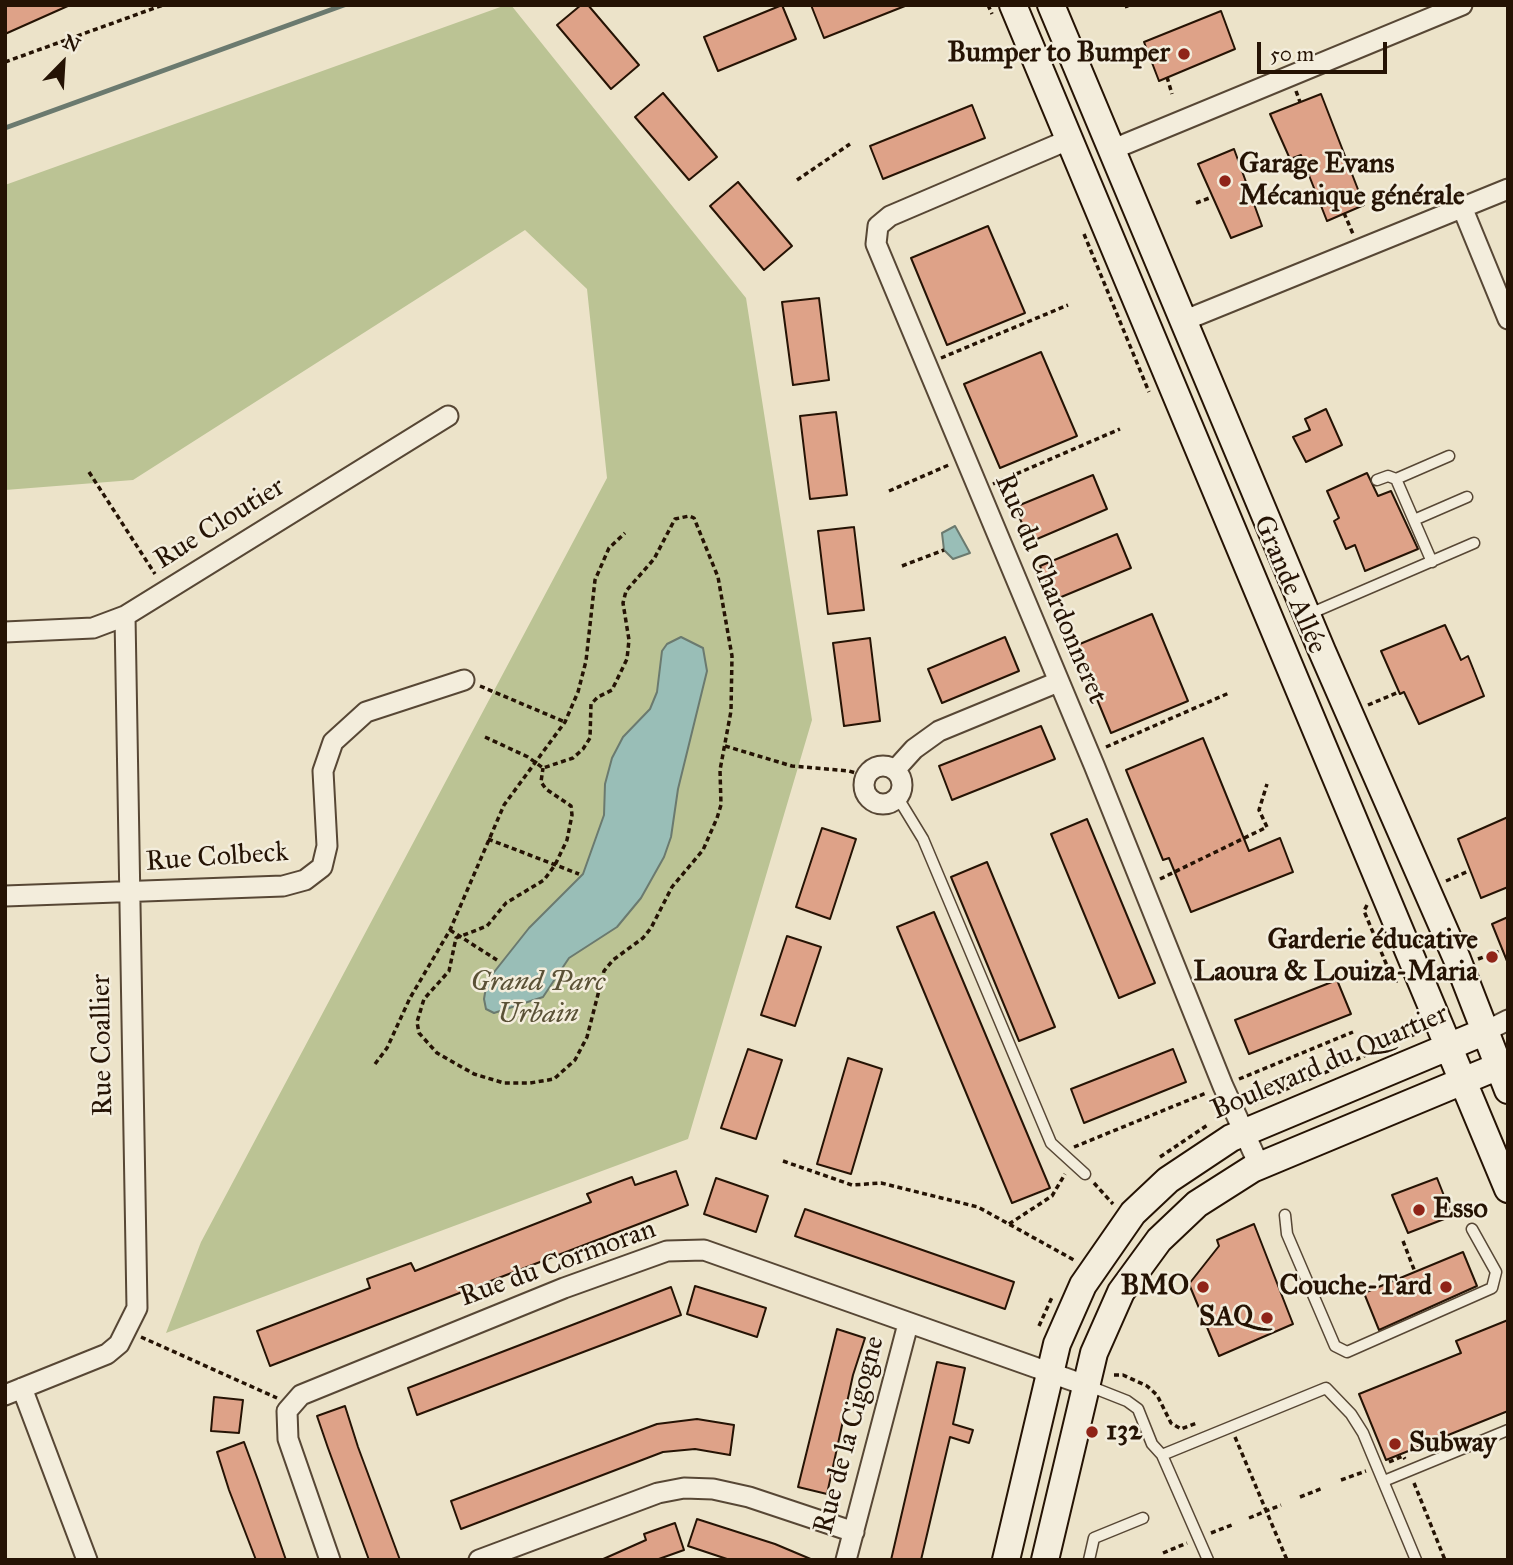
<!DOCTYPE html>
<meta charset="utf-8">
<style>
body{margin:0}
#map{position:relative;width:1513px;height:1565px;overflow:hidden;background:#ece3c9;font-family:"IM FELL Great Primer",serif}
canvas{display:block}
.frame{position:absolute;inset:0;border:7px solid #251304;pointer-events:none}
.north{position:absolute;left:28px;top:28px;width:70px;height:70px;-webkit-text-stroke:5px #f3eddc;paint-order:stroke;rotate:24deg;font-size:19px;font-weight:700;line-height:28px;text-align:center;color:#251304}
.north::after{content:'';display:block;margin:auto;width:24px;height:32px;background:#251304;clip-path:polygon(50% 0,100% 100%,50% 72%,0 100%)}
.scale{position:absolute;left:1257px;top:42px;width:130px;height:32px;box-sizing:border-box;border:4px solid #251304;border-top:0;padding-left:9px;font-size:21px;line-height:24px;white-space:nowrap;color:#251304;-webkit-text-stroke:5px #f3eddc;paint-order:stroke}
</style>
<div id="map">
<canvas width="1513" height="1565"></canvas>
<div class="frame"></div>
<div class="north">N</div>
<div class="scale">50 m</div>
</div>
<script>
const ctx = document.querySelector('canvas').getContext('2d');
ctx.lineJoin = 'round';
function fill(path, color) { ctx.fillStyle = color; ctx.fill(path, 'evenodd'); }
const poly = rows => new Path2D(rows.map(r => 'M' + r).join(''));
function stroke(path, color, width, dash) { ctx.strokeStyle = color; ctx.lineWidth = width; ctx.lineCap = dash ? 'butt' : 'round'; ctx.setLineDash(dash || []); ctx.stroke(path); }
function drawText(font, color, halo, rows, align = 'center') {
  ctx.font = font + ' "IM FELL Great Primer",serif'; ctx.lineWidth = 5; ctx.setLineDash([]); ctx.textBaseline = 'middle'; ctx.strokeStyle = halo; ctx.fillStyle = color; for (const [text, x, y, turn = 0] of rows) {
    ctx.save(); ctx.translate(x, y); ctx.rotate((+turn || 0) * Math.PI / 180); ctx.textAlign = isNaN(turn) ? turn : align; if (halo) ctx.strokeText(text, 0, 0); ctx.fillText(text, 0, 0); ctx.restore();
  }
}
const green = poly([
 [506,5,511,5,746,298,812,720,688,1139,166,1333,201,1242,607,478,587,289,525,230,133,480,5,490,5,185]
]);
const water = poly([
 [955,526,970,553,953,559,944,550,942,533,955,526],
 [681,637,703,648,707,671,678,789,671,837,664,857,641,898,617,927,569,958,543,997,494,1013,486,1009,484,999,487,981,529,928,583,874,604,815,605,784,612,758,623,737,650,709,657,692,662,651,667,644,681,637]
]);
const stream = poly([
 [5,128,344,5]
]);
const building = poly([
 [5,5,70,5,5,34,5,5],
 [581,5,588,5,639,65,611,89,557,25,581,5],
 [782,5,796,39,718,71,704,37,782,5],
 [811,5,904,5,905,6,824,38,811,5],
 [1221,11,1235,49,1159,81,1144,42,1221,11],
 [663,93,717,157,689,180,635,117,663,93],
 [1321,94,1364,205,1327,221,1301,155,1290,159,1270,114,1321,94],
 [972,105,985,138,883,179,870,146,972,105],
 [1234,149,1262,226,1231,238,1198,164,1234,149],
 [738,182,792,246,764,270,710,206,738,182],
 [988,226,1025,313,947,345,911,258,988,226],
 [819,298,829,380,793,385,782,302,819,298],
 [1041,352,1077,436,1000,468,964,384,1041,352],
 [1326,409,1342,445,1306,462,1293,437,1310,430,1305,419,1326,409],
 [836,412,847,495,810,499,800,416,836,412],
 [1367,473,1378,496,1391,491,1418,549,1365,571,1355,545,1346,549,1334,521,1339,518,1327,491,1367,473],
 [1093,475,1107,509,1030,542,1015,507,1093,475],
 [854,527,864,610,828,614,818,531,854,527],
 [1117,534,1131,568,1054,600,1040,566,1117,534],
 [1152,614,1188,701,1111,733,1075,646,1152,614],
 [1445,625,1461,660,1468,656,1484,696,1419,724,1404,692,1400,694,1381,651,1445,625],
 [1005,637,1019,671,942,703,928,669,1005,637],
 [870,638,880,721,844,726,833,643,870,638],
 [1041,726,1055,759,952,800,939,766,1041,726],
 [1203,738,1249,851,1280,838,1293,872,1191,912,1169,858,1163,860,1126,770,1203,738],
 [1508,817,1508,887,1481,898,1458,839,1508,817],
 [1087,819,1155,983,1119,998,1051,834,1087,819],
 [822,828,856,839,830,919,796,907,822,828],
 [987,862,1055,1027,1019,1041,951,877,987,862],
 [934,912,1050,1188,1012,1203,897,927,934,912],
 [1508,917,1508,961,1507,961,1492,924,1508,917],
 [787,936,821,947,795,1026,761,1015,787,936],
 [1337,980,1351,1014,1249,1054,1235,1020,1337,980],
 [748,1049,782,1060,756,1139,721,1128,748,1049],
 [1173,1049,1186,1082,1084,1123,1071,1089,1173,1049],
 [848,1058,882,1069,851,1174,817,1164,848,1058],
 [676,1171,688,1205,270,1366,257,1331,370,1288,367,1279,411,1263,415,1271,591,1202,587,1194,621,1181,632,1177,635,1185,676,1171],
 [716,1178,768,1196,756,1232,704,1214,716,1178],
 [1437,1178,1452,1216,1408,1233,1392,1195,1437,1178],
 [805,1209,1014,1282,1005,1309,795,1236,805,1209],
 [1254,1224,1293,1324,1219,1356,1189,1284,1219,1246,1217,1240,1254,1224],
 [1463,1252,1477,1286,1379,1330,1364,1293,1463,1252],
 [695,1286,766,1308,757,1337,687,1314,695,1286],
 [671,1287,681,1315,417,1415,408,1388,671,1287],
 [1508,1320,1508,1411,1386,1460,1359,1394,1461,1353,1456,1341,1508,1320],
 [837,1329,865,1338,853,1375,827,1494,798,1487,837,1329],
 [937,1362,965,1368,953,1424,973,1430,969,1443,950,1437,921,1560,891,1560,937,1362],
 [214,1397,243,1400,239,1433,211,1431,214,1397],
 [345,1406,358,1447,400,1560,369,1560,328,1448,317,1416,345,1406],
 [697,1419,734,1425,730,1455,695,1449,663,1452,461,1529,451,1501,657,1424,697,1419],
 [244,1442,258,1480,286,1560,256,1560,229,1490,217,1452,244,1442],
 [697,1519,775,1544,813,1560,730,1560,688,1546,697,1519],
 [675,1523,684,1550,656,1560,601,1560,646,1540,644,1534,675,1523]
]);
const path = poly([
 [988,5,992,14],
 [1126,5,1127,8],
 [5,62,163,5],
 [1167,77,1172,94],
 [1296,91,1300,102],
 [797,180,850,144],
 [1196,203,1212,197],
 [1344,213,1353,234],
 [1084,234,1149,392],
 [941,358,1068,305],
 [89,472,155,574],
 [993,484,1120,429],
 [889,491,951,464],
 [902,566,944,550],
 [480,686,565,722],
 [1368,705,1399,692],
 [485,737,528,757,543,768,573,758,583,749,590,738,591,704,598,697,612,690,627,659,629,640,623,603,626,591,654,559,675,519,689,516,694,518,718,577,732,656,731,711,720,770,721,805,717,818,703,850,672,887,651,928,643,938,613,960,604,971,587,1037,575,1060,554,1079,530,1083,504,1083,474,1074,437,1053,419,1033,417,1022,424,999,449,971,456,938,487,926,506,903,544,880,555,865,567,840,572,815,571,806,546,789,541,782,543,768],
 [725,746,792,766,849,771,866,776],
 [1106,747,1229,693],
 [488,839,579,874],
 [1160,879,1267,827,1259,810,1267,784],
 [1446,881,1469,871],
 [1367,905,1364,911,1393,980,1398,981],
 [450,930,497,960],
 [1478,959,1503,950],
 [375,1064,387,1048,410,998,450,930,504,805,565,722,578,692,586,661,595,580,609,548,625,533],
 [1239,1079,1353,1032],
 [1254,1103,1420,1032],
 [1074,1147,1206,1093],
 [1160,1157,1209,1124],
 [783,1161,852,1185,881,1183,978,1207,1074,1260],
 [1094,1183,1113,1204],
 [1009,1224,1052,1196,1065,1174],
 [1403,1241,1415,1272],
 [1039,1326,1053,1295],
 [141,1337,277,1398],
 [1114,1375,1123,1375,1147,1386,1157,1395,1171,1423,1181,1429,1197,1423],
 [1235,1437,1287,1560],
 [1389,1462,1403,1456,1405,1459],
 [1341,1480,1366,1471],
 [1414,1483,1445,1560],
 [1300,1497,1323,1488],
 [1249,1518,1281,1505],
 [1211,1533,1232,1525],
 [1163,1553,1187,1543]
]);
const service = poly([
 [1396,479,1449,456],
 [1377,480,1388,476,1396,479,1432,562],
 [1414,520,1467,497],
 [1307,615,1474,543],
 [898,798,923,839,1051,1143,1085,1174],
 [1285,1215,1287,1234,1335,1346,1347,1352,1492,1288,1496,1272,1472,1229],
 [1089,1386,1127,1401,1138,1409,1152,1444,1162,1455,1208,1560],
 [1162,1455,1326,1388,1351,1414,1363,1433,1416,1560],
 [1384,1481,1508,1430],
 [1089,1560,1094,1538,1143,1518]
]);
const minor = poly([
 [1068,140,890,216,878,226,876,244,1094,765,1223,1086,1259,1165],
 [1111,150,1462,5],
 [1462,207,1508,319],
 [1183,321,1508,189],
 [5,632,93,628,125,616,448,416],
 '864 785a19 19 0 1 1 38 0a19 19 0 1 1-38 0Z',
 [895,770,914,749,939,731,1058,682],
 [5,896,283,886,305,880,322,867,327,846,323,771,333,742,366,712,464,680],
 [1486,1031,1508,1020],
 [22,1388,87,1560],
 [5,1395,107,1354,119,1344,137,1308,125,616],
 [330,1560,288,1439,287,1411,301,1395,564,1288,667,1251,704,1250,1085,1385],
 [479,1560,658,1493,684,1488,713,1489,749,1497,854,1532],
 [846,1560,908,1324]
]);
const secondary = poly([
 [1013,5,1508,1189],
 [1051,5,1322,651,1457,959,1508,1090],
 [1006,1560,1057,1344,1083,1285,1133,1213,1168,1180,1231,1138,1486,1031],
 [1045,1560,1094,1353,1121,1292,1159,1240,1197,1204,1252,1169,1499,1066]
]);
const markers = [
 [1184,54,7,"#8f2418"],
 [1225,181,7,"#8f2418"],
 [1492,957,7,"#8f2418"],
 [1419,1210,7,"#8f2418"],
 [1203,1287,7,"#8f2418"],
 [1446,1287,7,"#8f2418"],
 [1267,1318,7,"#8f2418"],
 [1092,1432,7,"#8f2418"],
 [1395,1444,7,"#8f2418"]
];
const poiNames = [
 ["Bumper to Bumper",1170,54],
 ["Garage Evans",1239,165,"left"],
 ["Mécanique générale",1239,197,"left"],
 ["Garderie éducative",1478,941],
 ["Laoura & Louiza-Maria",1478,973],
 ["Esso",1433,1210,"left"],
 ["BMO",1189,1287],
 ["Couche-Tard",1432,1287],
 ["SAQ",1253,1318],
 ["132",1106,1432,"left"],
 ["Subway",1409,1444,"left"]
];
const streetNames = [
 ["Rue Cloutier",220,524,-32],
 ["Grande Allée",1289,585,67],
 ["Rue du Chardonneret",1050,589,67],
 ["Rue Colbeck",217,858,-4],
 ["Rue Coallier",103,1045,-91],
 ["Boulevard du Quartier",1330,1063,-23],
 ["Rue du Cormoran",558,1264,-20],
 ["Rue de la Cigogne",850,1435,-75]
];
const parkNames = [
 ["Grand Parc",538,983],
 ["Urbain",538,1015]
];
fill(green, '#bbc394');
fill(water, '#99beb7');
stroke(water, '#6b7a6f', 2);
stroke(stream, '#6b7a6f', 5);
fill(building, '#dea288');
stroke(building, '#251304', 2);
stroke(service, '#574735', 13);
stroke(minor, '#574735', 23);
stroke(secondary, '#251304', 30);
stroke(path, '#251304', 3.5, [5, 3.5]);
stroke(service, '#f3eddc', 10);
stroke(minor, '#f3eddc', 19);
stroke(secondary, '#f3eddc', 26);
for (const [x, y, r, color] of markers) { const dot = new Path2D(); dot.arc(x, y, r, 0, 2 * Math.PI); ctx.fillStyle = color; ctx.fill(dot); stroke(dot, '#f3eddc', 2.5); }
drawText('bold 28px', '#251304', '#f3eddc', poiNames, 'right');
drawText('28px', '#251304', '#f3eddc', streetNames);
drawText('italic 28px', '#5a5136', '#f3eddc', parkNames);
</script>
